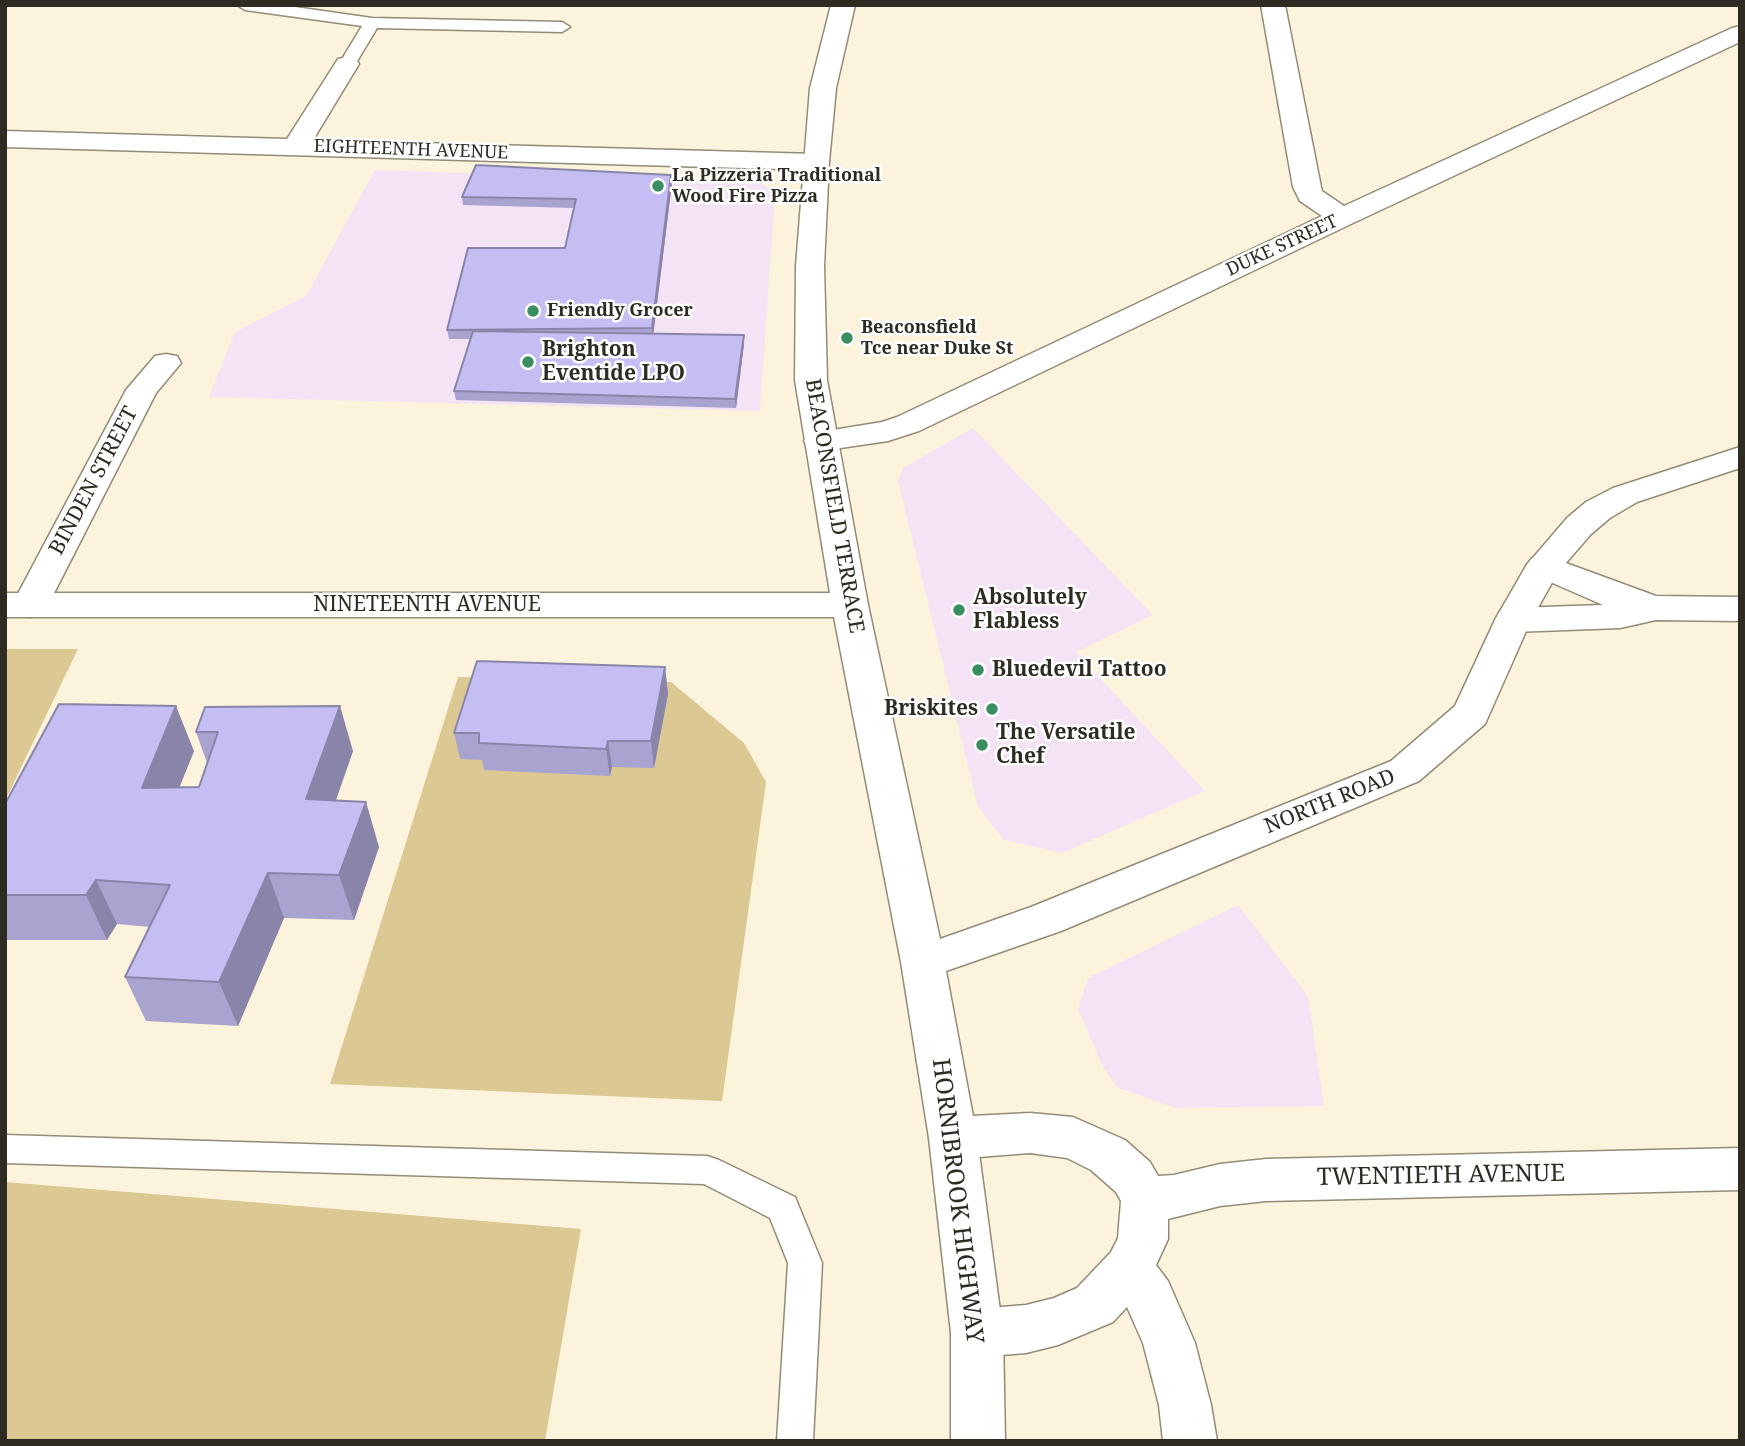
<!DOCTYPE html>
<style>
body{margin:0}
#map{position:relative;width:1745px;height:1446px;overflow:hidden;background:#fbf3dc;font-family:"Noto Serif",serif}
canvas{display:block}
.frame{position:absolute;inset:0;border:7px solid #2e2b22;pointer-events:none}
</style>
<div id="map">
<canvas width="1745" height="1446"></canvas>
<div class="frame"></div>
</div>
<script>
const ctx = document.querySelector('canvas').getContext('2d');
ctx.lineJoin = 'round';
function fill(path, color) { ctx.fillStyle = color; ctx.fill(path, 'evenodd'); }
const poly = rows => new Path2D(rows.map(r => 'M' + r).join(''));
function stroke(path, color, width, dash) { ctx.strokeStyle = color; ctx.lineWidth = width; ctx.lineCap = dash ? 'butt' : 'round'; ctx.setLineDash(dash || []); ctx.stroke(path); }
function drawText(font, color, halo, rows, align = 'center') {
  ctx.font = font + ' "Noto Serif",serif'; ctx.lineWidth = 5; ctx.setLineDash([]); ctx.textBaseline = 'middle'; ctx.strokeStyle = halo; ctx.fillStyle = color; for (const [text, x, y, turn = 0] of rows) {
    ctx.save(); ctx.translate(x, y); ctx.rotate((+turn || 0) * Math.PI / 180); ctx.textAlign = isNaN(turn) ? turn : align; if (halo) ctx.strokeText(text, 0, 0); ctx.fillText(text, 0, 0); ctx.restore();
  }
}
const commercial = poly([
 [375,170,761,183,775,193,760,411,209,397,235,332,306,296],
 [973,428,1153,615,1076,652,1205,791,1062,853,1004,840,978,807,898,481,903,468],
 [1238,905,1308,996,1324,1106,1176,1108,1118,1088,1103,1067,1078,1009,1088,978]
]);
const green = poly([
 [5,649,78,649,5,801],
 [458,677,671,682,744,743,766,782,722,1101,330,1084],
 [5,1182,581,1229,545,1441,5,1441]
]);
const lane = poly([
 [237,5,281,5,372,18,562,22,570,27,562,32,377,28,353,68,347,69,339,64,362,26,245,10,237,5],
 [5,1135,707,1156,719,1160,795,1197,822,1263,813,1441,777,1441,788,1263,770,1218,704,1184,5,1163,5,1135]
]);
const street = poly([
 [1261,5,1285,5,1321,187,1322,191,1344,206,1732,28,1740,26,1740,42,1353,223,919,431,888,441,820,451,808,448,804,441,808,434,882,422,897,417,1322,216,1300,201,1293,187,1261,5],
 [347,57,356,59,359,64,313,140,816,154,825,156,829,162,825,168,816,170,5,147,5,131,287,139,338,59,347,57],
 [166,354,177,356,181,363,156,393,48,605,43,613,30,617,17,613,12,605,126,390,155,356,166,354],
 [1544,555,1656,596,1740,597,1740,621,1656,620,1620,628,1513,632,1500,629,1495,620,1500,611,1513,608,1603,605,1532,574,1526,566,1532,558,1544,555],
 [1030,1113,1073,1117,1125,1140,1150,1162,1158,1176,1174,1175,1220,1164,1266,1159,1740,1148,1740,1190,1266,1201,1220,1206,1168,1219,1168,1239,1156,1265,1168,1281,1195,1343,1211,1405,1217,1441,1163,1441,1159,1405,1143,1343,1127,1307,1113,1322,1058,1345,1026,1353,977,1357,959,1350,951,1333,959,1316,977,1309,1026,1305,1054,1298,1077,1288,1111,1252,1118,1238,1121,1201,1116,1192,1091,1170,1067,1158,1030,1153,953,1159,936,1153,929,1138,936,1123,953,1117,1030,1113]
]);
const secondary = poly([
 [831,5,855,5,836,88,829,162,824,266,827,380,868,605,940,939,1031,907,1391,761,1455,706,1495,620,1526,566,1567,518,1586,502,1613,488,1740,447,1740,468,1637,502,1610,518,1591,534,1558,572,1531,620,1485,724,1419,781,1061,931,946,971,977,1138,1003,1333,1005,1441,951,1441,951,1333,929,1138,901,962,834,617,5,617,5,593,830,593,795,380,796,266,810,88,831,5]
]);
const wall = poly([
 [671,175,672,183,653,334,744,344,736,408,456,400,454,391,471,339,449,339,447,330,565,248,574,208,463,205,462,197],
 [665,667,668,694,654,768,612,767,610,776,484,770,482,760,460,759,454,733],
 [205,707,353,751,336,800,379,847,354,920,284,918,238,1026,146,1021,125,977,150,927,117,924,107,940,5,940,5,804,194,751,179,788,199,787,207,763,196,732]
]);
const shadedWall = poly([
 [671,175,672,183,653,337,652,328],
 [744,335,744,344,736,408,735,399],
 [665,667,668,694,654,768,651,741],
 [176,706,194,751,161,833,142,788],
 [340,706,353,751,320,845,306,799],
 [608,741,612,767,610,776,606,749],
 [366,802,379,847,354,920,339,875],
 [268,873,284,918,238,1026,219,982],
 [96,880,117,924,107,940,86,895]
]);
const building = poly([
 [476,165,671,175,652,328,447,330,468,248,565,248,576,199,462,197,476,165],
 [473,331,744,335,735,399,454,391,473,331],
 [477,661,665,667,651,741,608,741,606,749,479,743,479,733,454,733,477,661],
 [59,704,176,706,142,788,199,787,218,732,196,732,205,707,340,706,306,799,366,802,339,875,268,873,219,982,125,977,170,885,96,880,86,895,5,895,5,804,59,704]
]);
const markers = [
 [658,186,7,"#388d61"],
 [533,311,7,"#388d61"],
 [847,338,7,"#388d61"],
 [528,362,7,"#388d61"],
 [959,610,7,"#388d61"],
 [978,670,7,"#388d61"],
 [992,709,7,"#388d61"],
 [982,745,7,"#388d61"]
];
const farStreetnames = [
 ["EIGHTEENTH AVENUE",411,150,2],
 ["DUKE STREET",1282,246,-25]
];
const farPoinames = [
 ["La Pizzeria Traditional",672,176],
 ["Wood Fire Pizza",672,197],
 ["Friendly Grocer",547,311],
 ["Beaconsfield",861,328],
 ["Tce near Duke St",861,349]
];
const poiNames = [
 ["Brighton",542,350],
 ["Eventide LPO",542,374],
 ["Absolutely",973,598],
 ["Flabless",973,622],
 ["Bluedevil Tattoo",992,670],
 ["Briskites",978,709,"right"],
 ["The Versatile",996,733],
 ["Chef",996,757]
];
const streetNames = [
 ["BINDEN STREET",94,481,-62],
 ["BEACONSFIELD TERRACE",834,506,80],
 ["NINETEENTH AVENUE",427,605],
 ["NORTH ROAD",1330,802,-22]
];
const nearStreetnames = [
 ["TWENTIETH AVENUE",1441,1176,-1],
 ["HORNIBROOK HIGHWAY",957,1201,83]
];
fill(commercial, '#f4e3f4');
fill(green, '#dbc892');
stroke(lane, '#928b77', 3);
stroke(street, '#928b77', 3);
stroke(secondary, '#928b77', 3);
fill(lane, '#fff');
fill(street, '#fff');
fill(secondary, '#fff');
fill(wall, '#a9a3d0');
fill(shadedWall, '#8985a9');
fill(building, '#c4bef2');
stroke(building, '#8985a9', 2);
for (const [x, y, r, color] of markers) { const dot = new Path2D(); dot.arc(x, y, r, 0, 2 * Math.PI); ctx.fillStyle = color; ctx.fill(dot); stroke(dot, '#fff', 2.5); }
drawText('18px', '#2e2b22', '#fff', farStreetnames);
drawText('bold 18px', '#2e2b22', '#fff', farPoinames, 'left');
drawText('bold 21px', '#2e2b22', '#fff', poiNames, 'left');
drawText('21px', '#2e2b22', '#fff', streetNames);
drawText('24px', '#2e2b22', '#fff', nearStreetnames);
</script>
